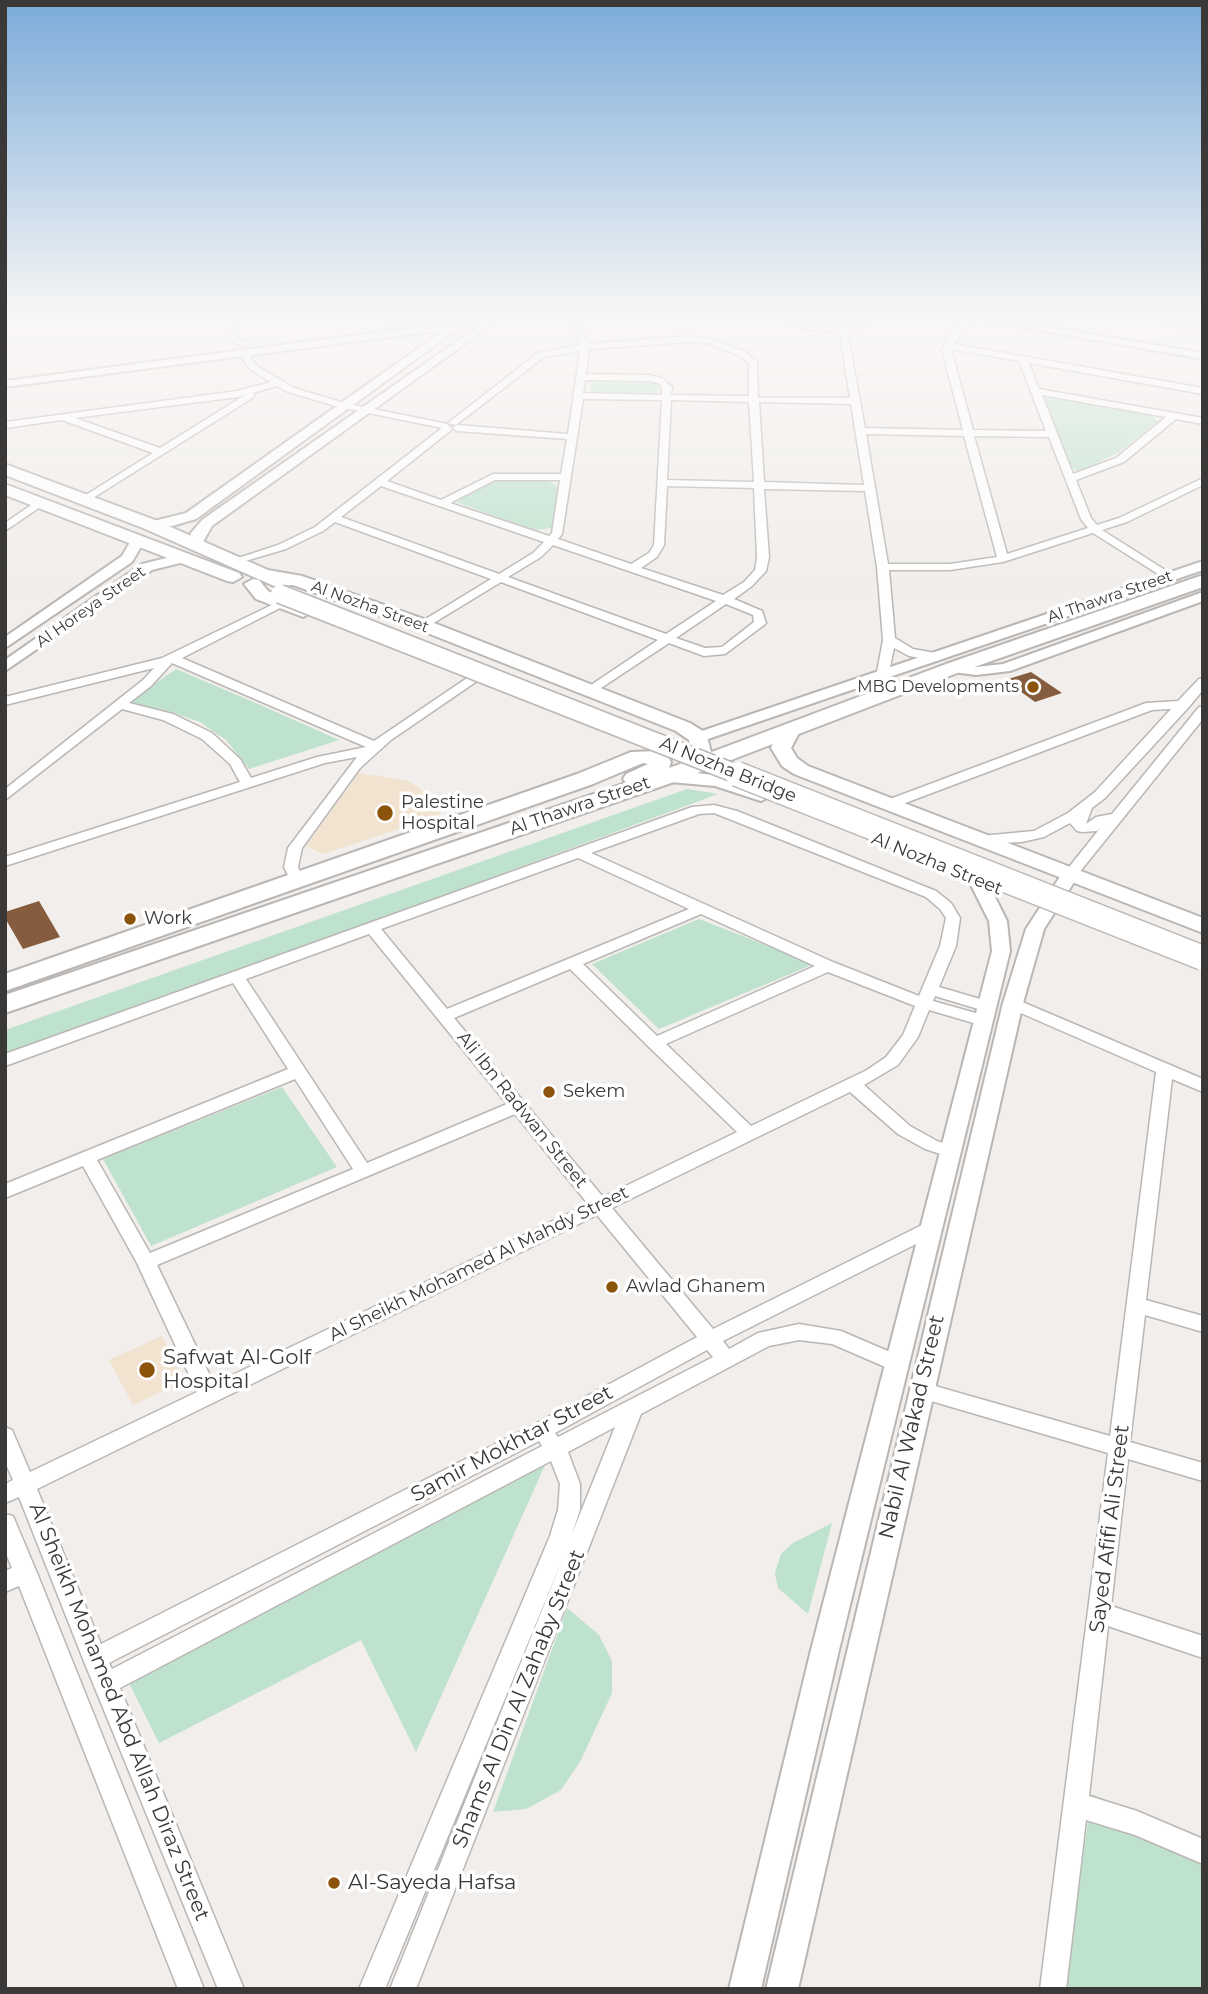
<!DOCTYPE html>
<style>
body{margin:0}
#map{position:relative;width:1208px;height:1994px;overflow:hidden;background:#f1eeeb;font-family:Montserrat,sans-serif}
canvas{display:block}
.frame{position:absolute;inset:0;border:7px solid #3a3938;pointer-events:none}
</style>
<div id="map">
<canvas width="1208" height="1994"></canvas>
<div class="frame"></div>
</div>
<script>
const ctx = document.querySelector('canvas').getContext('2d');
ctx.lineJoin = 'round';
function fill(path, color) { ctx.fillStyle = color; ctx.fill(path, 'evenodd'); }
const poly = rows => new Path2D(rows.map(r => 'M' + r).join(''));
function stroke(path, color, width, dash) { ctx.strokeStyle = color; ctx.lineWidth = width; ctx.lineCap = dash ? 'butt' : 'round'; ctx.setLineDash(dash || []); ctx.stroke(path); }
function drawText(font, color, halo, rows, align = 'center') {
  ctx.font = font + ' Montserrat,sans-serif'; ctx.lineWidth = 7; ctx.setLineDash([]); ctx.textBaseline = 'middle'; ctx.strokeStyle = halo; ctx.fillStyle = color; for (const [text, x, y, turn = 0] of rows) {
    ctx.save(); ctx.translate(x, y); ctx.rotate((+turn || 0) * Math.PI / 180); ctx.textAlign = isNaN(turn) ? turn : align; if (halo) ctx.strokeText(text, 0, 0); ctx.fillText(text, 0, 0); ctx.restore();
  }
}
const medical = poly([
 [359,773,408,781,421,789,441,815,323,854,306,846],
 [162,1336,185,1381,133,1405,109,1360]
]);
const green = poly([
 [598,380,650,381,658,384,659,391,653,395,592,394,590,384],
 [1048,396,1150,414,1158,421,1119,452,1079,472,1071,467,1044,399],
 [496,479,542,479,555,484,558,488,553,528,534,530,456,502],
 [176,669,258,704,339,740,249,769,226,740,200,722,165,710,127,703],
 [687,789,718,794,5,1057,5,1030],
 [699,919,814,964,659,1029,592,964],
 [282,1087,337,1167,151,1246,103,1159],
 [546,1463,416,1752,361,1640,159,1743,129,1683],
 [832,1523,808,1614,778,1588,775,1573,781,1554,793,1543],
 [567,1608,599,1635,612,1661,612,1693,581,1760,561,1790,526,1809,493,1812],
 [1092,1794,1203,1843,1203,1989,1064,1989]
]);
const building = poly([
 [1031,672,1062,693,1035,702,1005,680],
 [39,901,60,937,23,949,5,918,5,912]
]);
const minor = poly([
 [221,319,229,319,240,339,250,343,250,347,234,343,221,319],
 [384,319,392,319,397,326,390,328,384,319],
 [568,319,576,319,588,344,690,336,711,339,746,352,757,362,758,398,850,398,839,327,846,325,865,428,963,430,942,350,947,338,966,319,975,319,953,344,1203,388,1203,394,1029,363,1039,389,1203,418,1203,424,1176,419,1124,462,1076,480,1091,518,1097,525,1119,518,1203,478,1203,485,1127,522,1102,530,1176,577,1166,579,1093,533,1003,562,950,570,889,570,895,638,913,649,941,654,943,657,937,661,909,656,894,648,888,677,882,681,876,677,883,640,877,567,865,491,764,489,769,557,766,571,752,586,734,599,762,611,766,623,764,625,725,654,704,656,669,643,592,694,588,693,588,687,658,640,501,582,427,627,419,627,419,623,491,579,335,522,323,531,286,549,235,564,229,561,278,545,315,527,442,428,339,407,288,392,277,386,253,393,254,397,85,503,80,500,81,498,153,453,62,420,5,428,5,422,237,391,271,382,251,370,242,358,249,349,253,352,251,358,257,366,294,388,344,403,447,424,452,429,450,431,387,481,441,500,493,474,561,474,567,439,457,431,452,428,457,425,568,434,580,351,544,357,456,425,448,423,538,353,580,345,568,319],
 [690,342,707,343,740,356,749,363,749,396,671,395,672,387,662,378,649,375,586,374,589,349,690,342],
 [951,349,1019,361,1046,431,973,430,951,349],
 [585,380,649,381,659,383,662,387,662,395,583,393,585,380],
 [245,395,160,448,75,418,238,397,245,395],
 [1042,395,1166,417,1116,458,1073,474,1042,395],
 [583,399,662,400,654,545,649,553,631,564,558,539,562,534,583,399],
 [671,400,749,402,754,482,667,480,671,400],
 [759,402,851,404,864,485,764,482,759,402],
 [866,434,964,436,997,557,950,564,888,564,866,434],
 [974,436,1049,437,1081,519,1088,528,1007,554,974,436],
 [495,480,560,480,552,533,549,536,450,503,495,480],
 [381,486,544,542,533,553,499,574,341,517,381,486],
 [667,486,754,488,757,557,755,570,744,582,723,595,641,568,657,557,664,545,667,486],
 [553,545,716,601,666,634,508,577,541,557,553,545],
 [726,604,753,615,754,622,722,647,705,648,676,638,726,604],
 [1134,319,1155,319,1203,326,1203,332,1134,319],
 [37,501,46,503,5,531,5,523,37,501],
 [282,600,286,601,286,605,182,658,374,741,470,676,478,676,480,679,391,740,360,768,302,848,298,867,304,880,302,883,292,883,284,867,288,848,357,757,325,763,5,866,5,857,240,782,230,764,202,739,163,720,122,709,5,800,5,789,143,680,154,668,5,705,5,697,162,658,282,600],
 [172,663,366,747,317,757,251,778,240,759,212,733,173,714,129,703,151,686,172,663],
 [1203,678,1203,690,1188,708,1105,798,1092,808,1086,824,1096,817,1112,814,1199,707,1203,706,1203,719,1074,879,1064,879,1062,876,1101,827,1097,831,1082,832,1077,831,1070,823,1044,837,1022,842,981,844,974,840,981,836,1034,831,1068,813,1095,792,1171,709,1152,710,892,808,882,808,880,805,882,802,1146,703,1178,701,1199,679,1203,678],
 [714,805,737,811,936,891,951,903,960,918,956,946,939,987,994,1003,996,1007,988,1012,935,996,933,1001,990,1017,992,1021,984,1026,929,1010,918,1037,898,1065,864,1085,910,1126,937,1141,956,1147,959,1151,956,1155,950,1157,925,1149,898,1134,850,1092,612,1208,713,1329,924,1224,930,1222,936,1224,939,1229,936,1234,723,1341,729,1349,758,1333,799,1324,841,1331,904,1358,907,1364,904,1370,897,1372,832,1344,799,1340,769,1346,641,1414,416,1989,390,1989,565,1553,385,1989,359,1989,550,1536,558,1510,560,1484,551,1461,120,1688,244,1989,218,1989,83,1659,19,1497,5,1503,5,1484,13,1480,5,1462,5,1427,12,1430,30,1472,197,1392,137,1263,83,1166,5,1198,5,1184,288,1069,233,983,5,1066,5,1054,692,807,714,805],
 [714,813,926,897,940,909,946,918,940,946,919,996,833,962,591,853,699,814,714,813],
 [578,858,689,909,447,1009,381,929,578,858],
 [701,914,815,966,657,1036,583,964,701,914],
 [369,934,507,1104,367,1163,246,979,369,934],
 [570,969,649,1047,737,1132,603,1197,454,1018,570,969],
 [828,972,915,1006,903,1035,886,1057,867,1070,751,1126,666,1044,828,972],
 [295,1079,353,1169,150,1253,97,1160,295,1079],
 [515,1114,588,1204,214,1384,157,1265,515,1114],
 [597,1215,697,1337,535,1424,101,1644,37,1489,597,1215],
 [707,1350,713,1357,558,1437,555,1433,707,1350],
 [615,1427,572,1534,580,1510,580,1484,568,1452,615,1427],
 [539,1441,542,1446,112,1669,109,1663,539,1441],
 [1013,998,1203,1079,1203,1092,1172,1079,1146,1300,1203,1316,1203,1332,1145,1315,1130,1442,1203,1463,1203,1481,1128,1459,1111,1606,1203,1636,1203,1658,1108,1626,1089,1796,1137,1811,1203,1839,1203,1864,1135,1835,1086,1820,1066,1989,1040,1989,1108,1453,921,1398,914,1396,911,1390,914,1384,921,1382,1110,1436,1156,1072,1007,1007,1005,1003,1013,998],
 [5,1514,13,1516,37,1573,204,1989,178,1989,19,1586,5,1592,5,1571,12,1568,5,1551,5,1514]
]);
const tertiary = poly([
 [480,319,509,319,494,323,212,526,200,547,195,548,188,544,191,533,202,520,480,325,459,328,196,519,172,526,149,528,142,524,186,513,444,330,5,387,5,381,480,319],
 [777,319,830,325,877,319,860,327,830,331,805,329,777,319],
 [975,319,999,319,1203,353,1203,359,975,319],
 [133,537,145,540,132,562,5,648,5,637,122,556,133,537],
 [183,554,188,555,188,561,152,570,5,671,5,660,142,564,183,554],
 [1203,561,1203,570,705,740,699,742,691,737,693,734,1203,561],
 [1203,592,1203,601,1010,671,976,675,953,672,946,668,953,664,976,667,1003,664,1203,592],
 [1069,871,1078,876,1044,929,1023,1003,798,1989,766,1989,1003,1003,1026,929,1063,872,1069,871],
 [978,876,987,881,1007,921,1010,951,839,1650,761,1989,729,1989,811,1650,992,951,989,921,969,881,978,876]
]);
const primary = poly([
 [5,464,155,520,268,570,302,576,429,621,690,723,706,733,711,752,696,773,724,776,768,791,772,795,761,801,715,786,659,781,656,777,659,773,679,772,678,769,691,752,689,740,676,731,417,629,293,585,274,586,143,528,5,475,5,464],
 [5,484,239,573,242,577,233,582,227,581,5,495,5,484],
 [253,579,259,580,268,591,312,612,303,617,256,599,244,584,253,579],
 [790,725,800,731,791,748,797,758,808,766,1203,918,1203,933,794,774,782,766,771,748,776,735,783,727,790,725]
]);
const trunk = poly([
 [1203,575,1203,587,960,672,674,782,5,1013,5,995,626,783,623,779,626,774,648,764,643,763,593,784,5,991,5,974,577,774,631,752,658,751,668,757,671,762,669,768,946,664,1203,575]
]);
const primaryBridgeFar1 = poly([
 [280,594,742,776]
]);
const primaryBridge = poly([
 [737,774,1203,958]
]);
const markers = [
 [1033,687,7,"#8c530a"],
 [385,813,9,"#8c530a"],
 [130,919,7,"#8c530a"],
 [549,1092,7,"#8c530a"],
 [612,1287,7,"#8c530a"],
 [147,1370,9,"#8c530a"],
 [334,1883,7,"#8c530a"]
];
const farStreetnames = [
 ["Al Thawra Street",1110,597,-19],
 ["Al Horeya Street",91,607,-35],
 ["Al Nozha Street",370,607,20]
];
const farPoinames = [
 ["MBG Developments",1019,687]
];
const streetNames = [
 ["Al Nozha Bridge",728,770,22],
 ["Al Thawra Street",580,806,-19],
 ["Al Nozha Street",937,864,22],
 ["Ali Ibn Radwan Street",522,1110,51],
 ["Al Sheikh Mohamed Al Mahdy Street",479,1264,-26]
];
const poiNames = [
 ["Palestine",401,803],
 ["Hospital",401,824],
 ["Work",144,919],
 ["Sekem",563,1092],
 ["Awlad Ghanem",626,1287]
];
const nearPoinames = [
 ["Safwat Al-Golf",163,1358],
 ["Hospital",163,1382],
 ["Al-Sayeda Hafsa",348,1883]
];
const nearStreetnames = [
 ["Nabil Al Wakad Street",912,1427,-77],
 ["Samir Mokhtar Street",512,1444,-28],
 ["Sayed Afifi Ali Street",1110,1529,-83],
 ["Shams Al Din Al Zahaby Street",519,1699,-68],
 ["Al Sheikh Mohamed Abd Allah Diraz Street",119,1712,68]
];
fill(medical, '#f2e2d0');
fill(green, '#bee2cd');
fill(building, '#855c3d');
stroke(minor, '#bab6b4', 3);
stroke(tertiary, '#bab6b4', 4);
stroke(primary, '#bab6b4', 4);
stroke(trunk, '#bab6b4', 4);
fill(minor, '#fff');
fill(tertiary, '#fff');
fill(primary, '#fff');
fill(trunk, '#fff');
stroke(primaryBridgeFar1, '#bab6b4', 21, []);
stroke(primaryBridge, '#bab6b4', 27, []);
stroke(primaryBridgeFar1, '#fff', 18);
stroke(primaryBridge, '#fff', 24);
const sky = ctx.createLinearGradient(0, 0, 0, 598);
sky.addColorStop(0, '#7babd9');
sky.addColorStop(0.53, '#f9f7f6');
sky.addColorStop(1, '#f9f7f600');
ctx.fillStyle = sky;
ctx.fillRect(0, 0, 1208, 598);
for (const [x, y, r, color] of markers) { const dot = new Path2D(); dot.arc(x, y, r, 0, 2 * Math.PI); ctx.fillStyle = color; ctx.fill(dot); stroke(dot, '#fff', 2.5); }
drawText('16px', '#3a3938', '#fff', farStreetnames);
drawText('16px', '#3a3938', '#fff', farPoinames, 'right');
drawText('18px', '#3a3938', '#fff', streetNames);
drawText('18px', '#3a3938', '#fff', poiNames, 'left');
drawText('21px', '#3a3938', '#fff', nearPoinames, 'left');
drawText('21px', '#3a3938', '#fff', nearStreetnames);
</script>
